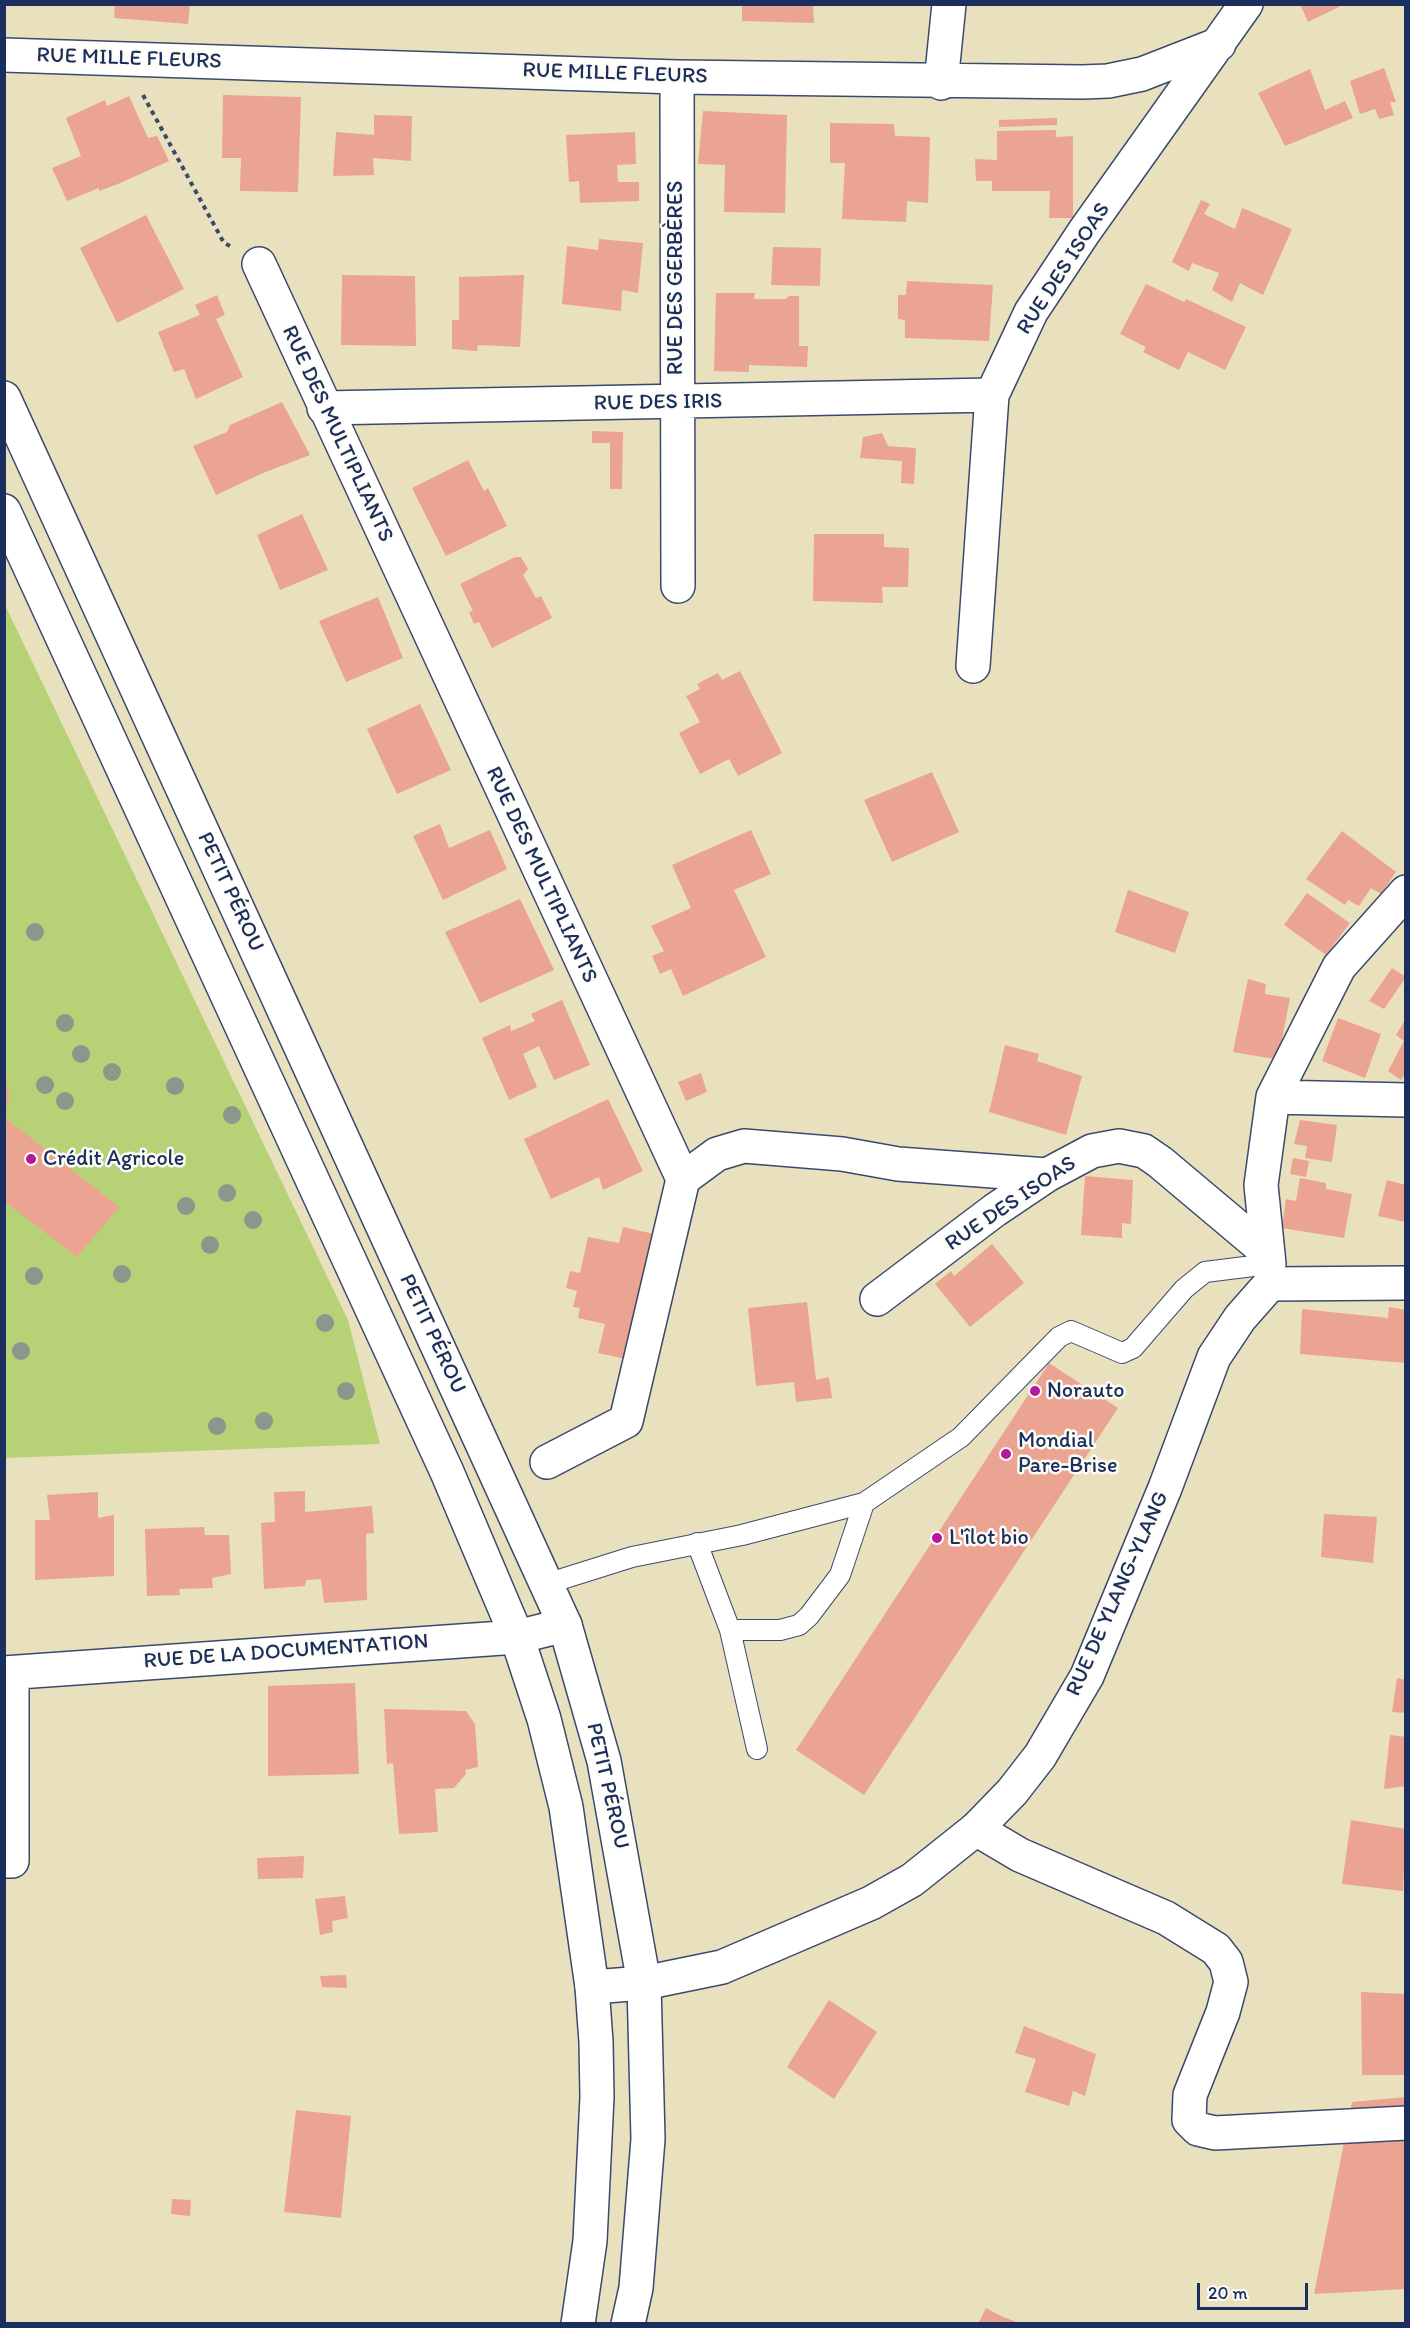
<!DOCTYPE html>
<meta charset="utf-8">
<style>
body{margin:0}
#map{position:relative;width:1410px;height:2328px;overflow:hidden;background:#e9e1bd;font-family:Itim,sans-serif}
canvas{display:block}
.frame{position:absolute;inset:0;border:6px solid #1b2f5e;pointer-events:none}
.scale{position:absolute;left:1197px;top:2283px;width:111px;height:27px;box-sizing:border-box;border:3px solid #1b2f5e;border-top:0;padding-left:8px;font-size:18px;line-height:21px;white-space:nowrap;color:#1b2f5e;-webkit-text-stroke:4px #fdfcf7;paint-order:stroke}
</style>
<div id="map">
<canvas width="1410" height="2328"></canvas>
<div class="frame"></div>
<div class="scale">20 m</div>
</div>
<script>
const ctx = document.querySelector('canvas').getContext('2d');
ctx.lineJoin = 'round';
function fill(path, color) { ctx.fillStyle = color; ctx.fill(path, 'evenodd'); }
const poly = rows => new Path2D(rows.map(r => 'M' + r).join(''));
function stroke(path, color, width, dash) { ctx.strokeStyle = color; ctx.lineWidth = width; ctx.lineCap = dash ? 'butt' : 'round'; ctx.setLineDash(dash || []); ctx.stroke(path); }
function drawText(font, color, halo, rows, align = 'center') {
  ctx.font = font + ' Itim,sans-serif'; ctx.lineWidth = 5; ctx.setLineDash([]); ctx.textBaseline = 'middle'; ctx.strokeStyle = halo; ctx.fillStyle = color; for (const [text, x, y, turn = 0] of rows) {
    ctx.save(); ctx.translate(x, y); ctx.rotate((+turn || 0) * Math.PI / 180); ctx.textAlign = isNaN(turn) ? turn : align; if (halo) ctx.strokeText(text, 0, 0); ctx.fillText(text, 0, 0); ctx.restore();
  }
}
const green = poly([
 [4,603,348,1320,380,1444,5,1458]
]);
const building = poly([
 [115,4,190,4,188,24,114,18],
 [742,4,813,4,814,23,742,21],
 [1300,4,1345,4,1308,22],
 [1384,68,1396,102,1390,102,1394,115,1379,119,1375,109,1360,114,1350,81],
 [1310,69,1325,110,1345,101,1353,118,1285,146,1258,93],
 [223,95,301,97,298,192,240,191,241,158,222,158],
 [129,96,148,138,157,136,169,161,118,184,99,191,99,188,67,201,52,168,81,156,66,118,105,100,107,106],
 [703,111,787,115,785,213,724,212,725,165,698,164],
 [374,115,412,116,411,161,373,158,374,175,333,176,336,132,374,135],
 [1057,118,1057,125,999,127,999,120],
 [830,123,894,124,895,136,930,137,928,203,907,201,906,222,842,219,845,163,830,163],
 [1056,130,1056,137,1073,136,1073,218,1049,218,1050,191,992,191,992,181,976,181,975,159,997,160,997,131],
 [635,132,636,164,617,165,618,182,639,182,639,201,580,203,579,181,569,182,566,135],
 [1201,200,1210,204,1204,214,1235,229,1242,208,1292,229,1263,295,1240,283,1232,302,1212,290,1219,273,1192,263,1189,271,1172,262],
 [146,215,184,289,117,323,80,248],
 [599,239,643,243,638,293,622,290,621,311,562,304,567,246,598,250],
 [773,247,821,248,820,286,771,285],
 [342,275,415,276,416,346,341,345],
 [524,275,520,347,478,345,477,351,452,349,452,320,459,320,459,277],
 [907,281,993,285,989,341,905,338,905,320,898,319,898,295,906,295],
 [1146,284,1184,302,1186,299,1246,327,1225,370,1188,352,1179,370,1143,352,1146,347,1120,334],
 [716,293,755,293,754,299,786,299,789,296,799,296,799,346,808,346,807,367,749,365,749,372,714,371],
 [217,295,225,315,216,319,243,377,196,399,184,369,174,372,158,332,200,315,195,305],
 [282,402,310,455,263,473,216,495,193,446,227,432,230,425],
 [592,431,623,432,622,489,610,489,610,443,592,443],
 [882,433,888,446,916,448,914,484,901,483,902,461,860,458,863,437],
 [468,460,484,491,488,488,507,526,446,556,412,488],
 [302,514,328,570,280,590,257,535],
 [814,534,884,534,884,547,909,548,908,587,882,587,883,603,813,601],
 [515,557,521,557,528,569,523,575,536,598,541,596,552,618,492,648,479,622,474,624,469,612,473,611,460,584],
 [378,597,403,658,346,682,319,621],
 [740,671,782,753,738,776,729,759,700,774,679,733,700,722,686,696,700,689,697,684,718,673,722,680],
 [420,704,451,770,397,794,367,729],
 [932,772,959,832,892,862,864,800],
 [440,824,449,848,490,830,507,869,443,900,413,836],
 [751,830,771,874,734,890,766,957,683,996,671,969,660,974,652,956,664,951,651,926,691,908,672,865],
 [1342,831,1396,872,1381,894,1371,888,1359,906,1348,900,1345,905,1306,879],
 [1128,890,1189,912,1175,953,1115,932],
 [1307,893,1350,923,1326,955,1284,925],
 [520,899,554,970,480,1003,445,932],
 [1392,968,1406,977,1384,1009,1369,1001],
 [1248,979,1266,984,1265,994,1290,998,1282,1039,1274,1059,1233,1052],
 [562,1000,590,1065,554,1080,539,1046,523,1054,537,1087,509,1100,482,1038,510,1025,511,1031,535,1021,531,1014],
 [1338,1018,1381,1034,1365,1078,1322,1061],
 [1406,1018,1406,1073,1401,1080,1388,1071,1404,1041,1396,1035],
 [1005,1045,1039,1054,1037,1061,1082,1076,1066,1135,989,1112],
 [4,1072,9,1096,6,1112,4,1112],
 [701,1073,707,1092,686,1101,678,1082],
 [608,1099,643,1171,603,1190,599,1177,551,1199,524,1139],
 [4,1117,119,1207,77,1257,4,1201],
 [1300,1120,1337,1125,1332,1162,1305,1158,1307,1146,1294,1144],
 [1293,1158,1309,1161,1306,1177,1290,1174],
 [1085,1176,1133,1180,1131,1224,1122,1223,1122,1238,1081,1235],
 [1300,1178,1326,1183,1326,1189,1352,1194,1344,1238,1282,1228,1286,1199,1296,1201],
 [1387,1180,1406,1185,1406,1222,1378,1216],
 [623,1227,654,1234,626,1359,598,1353,605,1324,578,1318,580,1308,573,1307,577,1291,566,1288,570,1271,580,1273,588,1237,619,1243],
 [992,1244,1024,1283,970,1327,935,1284,951,1271,954,1276],
 [807,1302,816,1380,829,1377,832,1398,796,1402,794,1382,756,1386,748,1308],
 [1389,1307,1406,1310,1406,1363,1300,1354,1302,1309,1388,1318],
 [1049,1363,1118,1408,864,1795,796,1750],
 [305,1491,305,1512,372,1506,374,1533,366,1534,367,1600,324,1603,321,1579,306,1580,305,1586,264,1589,261,1523,275,1522,274,1492],
 [98,1492,98,1518,114,1515,114,1576,35,1580,35,1520,50,1520,47,1495],
 [1324,1514,1377,1517,1373,1563,1321,1557],
 [204,1527,205,1535,229,1535,231,1574,212,1578,213,1588,179,1589,180,1595,147,1596,145,1529],
 [1397,1678,1406,1680,1406,1713,1392,1712],
 [355,1683,359,1774,268,1776,268,1686],
 [384,1709,466,1711,475,1724,478,1767,465,1770,466,1774,454,1788,435,1789,438,1832,399,1834,393,1763,387,1764],
 [1390,1735,1406,1737,1406,1786,1384,1789],
 [1351,1820,1406,1829,1403,1891,1342,1884],
 [304,1856,303,1878,258,1879,257,1858],
 [345,1896,348,1918,332,1921,333,1932,320,1935,315,1899],
 [346,1975,347,1988,322,1987,320,1976],
 [1361,1992,1406,1994,1406,2075,1362,2075],
 [829,2000,877,2032,834,2099,787,2067],
 [1024,2026,1096,2054,1085,2096,1073,2091,1069,2106,1025,2092,1036,2059,1015,2053],
 [1406,2097,1406,2289,1314,2294,1352,2102],
 [296,2110,351,2116,341,2218,284,2212],
 [172,2199,191,2200,190,2216,171,2214],
 [986,2308,1001,2316,1022,2324,978,2324]
]);
const path = poly([
 [143,95,224,243,230,246]
]);
const service = poly([
 [697,1543,730,1630,757,1749],
 [546,1584,632,1557,742,1535,864,1503,961,1437,1059,1337,1071,1331,1122,1353,1133,1348,1184,1289,1205,1272,1269,1264],
 [730,1630,780,1630,799,1625,809,1616,840,1575,864,1503]
]);
const minor = poly([
 [4,55,677,77,1082,82,1108,81,1142,74,1219,44],
 [677,77,678,586],
 [941,83,949,4],
 [259,264,683,1179,626,1421,547,1462],
 [324,408,992,395],
 [973,666,992,395,1031,312,1084,232,1246,4],
 [1273,1097,1406,1100],
 [683,1179,717,1154,744,1146,842,1154,898,1164,1047,1175],
 [1269,1264,1261,1185,1273,1097,1339,967,1406,892],
 [877,1299,995,1210,1047,1175,1092,1151,1119,1146,1144,1151,1160,1162,1267,1252],
 [4,1673,517,1637,565,1625],
 [976,1829,1020,1855,1166,1918,1216,1949,1226,1962,1231,1982,1223,2012,1190,2095,1189,2120,1198,2129,1215,2133,1406,2123],
 [4,1861,12,1861,12,1673]
]);
const tertiary = poly([
 [592,1987,644,1983,722,1967,871,1903,912,1880,976,1829,1012,1792,1040,1756,1087,1676,1165,1488,1214,1357,1240,1318,1270,1284,1406,1283]
]);
const trunk = poly([
 [4,398,565,1625,604,1761,644,1983,648,2139,636,2288,628,2324],
 [4,511,447,1472,517,1637,544,1719,566,1807,592,1987,596,2042,597,2097,590,2241,578,2324]
]);
const trees = [
 [35,932],
 [65,1023],
 [81,1054],
 [112,1072],
 [45,1085],
 [175,1086],
 [65,1101],
 [232,1115],
 [227,1193],
 [186,1206],
 [253,1220],
 [210,1245],
 [122,1274],
 [34,1276],
 [325,1323],
 [21,1351],
 [346,1391],
 [264,1421],
 [217,1426]
];
const markers = [
 [31,1159,6,"#b5179e"],
 [1035,1391,6,"#b5179e"],
 [1006,1454,6,"#b5179e"],
 [937,1538,6,"#b5179e"]
];
const streetNames = [
 ["RUE MILLE FLEURS",129,59,2],
 ["RUE MILLE FLEURS",615,74,2],
 ["RUE DES ISOAS",1064,269,-57],
 ["RUE DES GERBÈRES",676,278,-90],
 ["RUE DES IRIS",658,403,-1],
 ["RUE DES MULTIPLIANTS",337,434,65],
 ["RUE DES MULTIPLIANTS",541,875,65],
 ["PETIT PÉROU",230,892,65],
 ["RUE DES ISOAS",1011,1204,-34],
 ["PETIT PÉROU",432,1334,65],
 ["RUE DE YLANG-YLANG",1118,1594,-66],
 ["RUE DE LA DOCUMENTATION",286,1652,-4],
 ["PETIT PÉROU",607,1786,77]
];
const poiNames = [
 ["Crédit Agricole",43,1159],
 ["Norauto",1047,1391],
 ["Mondial",1018,1441],
 ["Pare-Brise",1018,1466],
 ["L'îlot bio",949,1538]
];
fill(green, '#b7d176');
fill(building, '#eba392');
stroke(service, '#3a4a6c', 22);
stroke(minor, '#3a4a6c', 36);
stroke(tertiary, '#3a4a6c', 36);
stroke(trunk, '#3a4a6c', 36);
stroke(path, '#3a4a6c', 4, [4.5, 4.5]);
stroke(service, '#fff', 20);
stroke(minor, '#fff', 33);
stroke(tertiary, '#fff', 33);
stroke(trunk, '#fff', 33);
ctx.fillStyle = '#8d968c';
for (const [x, y] of trees) { ctx.beginPath(); ctx.arc(x, y, 9, 0, 2 * Math.PI); ctx.fill(); }
for (const [x, y, r, color] of markers) { const dot = new Path2D(); dot.arc(x, y, r, 0, 2 * Math.PI); ctx.fillStyle = color; ctx.fill(dot); stroke(dot, '#fdfcf7', 2); }
drawText('22px', '#1b2f5e', '#fdfcf7', streetNames);
drawText('22px', '#1b2f5e', '#fdfcf7', poiNames, 'left');
</script>
